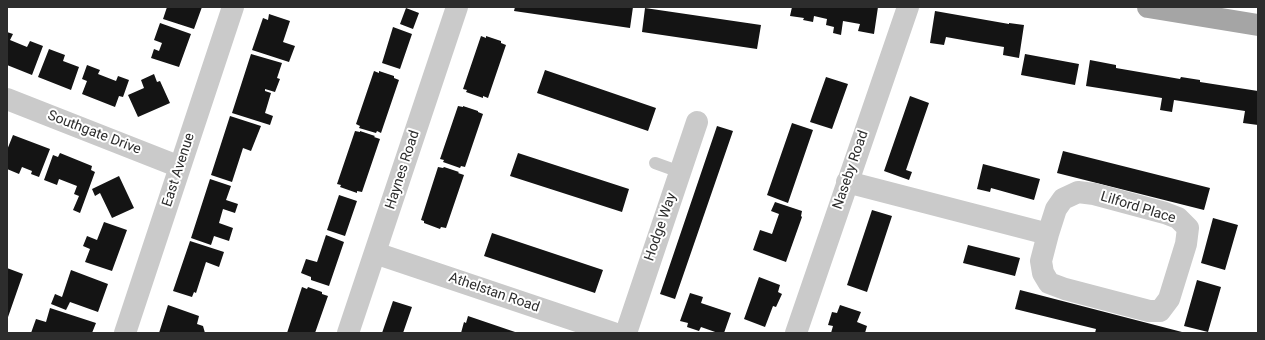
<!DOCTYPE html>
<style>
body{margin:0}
#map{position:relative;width:1265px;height:340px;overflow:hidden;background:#fff;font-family:Roboto,sans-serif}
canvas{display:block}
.frame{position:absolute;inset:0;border:8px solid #2d2d2d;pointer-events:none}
</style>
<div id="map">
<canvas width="1265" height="340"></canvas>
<div class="frame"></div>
</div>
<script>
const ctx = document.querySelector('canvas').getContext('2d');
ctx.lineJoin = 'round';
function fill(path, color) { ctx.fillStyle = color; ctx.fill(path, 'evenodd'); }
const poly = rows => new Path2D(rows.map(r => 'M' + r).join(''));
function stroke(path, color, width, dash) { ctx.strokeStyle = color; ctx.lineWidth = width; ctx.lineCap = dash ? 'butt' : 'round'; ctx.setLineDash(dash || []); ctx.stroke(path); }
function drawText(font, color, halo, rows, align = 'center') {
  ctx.font = font + ' Roboto,sans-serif'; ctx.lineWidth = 4; ctx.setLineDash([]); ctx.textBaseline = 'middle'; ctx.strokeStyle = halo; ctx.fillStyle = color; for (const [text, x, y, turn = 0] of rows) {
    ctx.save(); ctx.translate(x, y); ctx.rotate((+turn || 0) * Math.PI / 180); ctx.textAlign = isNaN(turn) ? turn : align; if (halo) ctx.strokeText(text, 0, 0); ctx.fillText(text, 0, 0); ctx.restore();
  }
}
const building = poly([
 [167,7,202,7,194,29,163,19],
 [515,7,633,7,630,28,514,11],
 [792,7,878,7,874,34,858,31,860,24,843,21,841,35,833,33,834,27,826,25,827,19,814,16,813,22,803,20,804,18,790,16],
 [406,8,419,13,413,29,400,24],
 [645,8,761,25,757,49,642,32],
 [935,11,1009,24,1009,23,1024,25,1019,58,1003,55,1004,47,974,42,946,37,944,45,930,43],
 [269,14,290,21,283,42,295,46,289,62,252,50,263,18,268,20],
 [160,23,191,34,179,67,151,58,154,49,159,51,162,43,154,40],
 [393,27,412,34,400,69,382,63],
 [7,32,13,34,10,40,27,47,30,41,43,46,32,75,7,65],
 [481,36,486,38,486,36,501,41,501,43,506,45,488,98,483,96,483,98,466,92,467,90,463,89],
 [49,49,65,55,63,61,79,67,71,90,38,77],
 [251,54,282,63,277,78,280,79,275,92,265,89,265,91,271,93,265,113,273,116,270,125,232,113],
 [1025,54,1079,64,1075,85,1021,75],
 [1090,60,1116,65,1116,68,1180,79,1181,77,1200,80,1200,82,1258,91,1258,125,1243,123,1245,111,1174,100,1172,112,1160,110,1162,98,1086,86],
 [87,65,100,70,98,74,116,81,118,76,129,80,123,97,119,96,115,107,82,94,87,81,82,79],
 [545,70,656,108,648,131,537,93],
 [374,71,379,73,379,71,394,76,394,78,399,80,381,133,377,131,376,133,359,128,360,126,356,124],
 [154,74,157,82,160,81,170,103,138,117,128,95,144,88,141,80],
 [826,77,848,84,832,129,810,122],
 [910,96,929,103,906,170,912,172,909,180,884,171],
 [458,106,463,107,463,106,478,111,478,112,483,114,465,167,461,166,460,168,443,162,444,160,440,159],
 [230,116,261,126,251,151,243,148,232,182,211,175],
 [792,123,813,130,788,203,767,195],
 [717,126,733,131,675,299,660,294],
 [355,131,360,132,360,131,375,136,374,137,380,139,362,192,357,191,357,193,340,187,341,185,337,184],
 [13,135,50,149,39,177,31,174,32,171,22,167,19,174,7,169,7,150],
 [1063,151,1210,188,1204,210,1057,173],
 [60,153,92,166,91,170,95,172,80,213,73,210,79,196,74,194,77,186,59,179,57,185,44,180,53,155,58,157],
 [518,153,629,189,622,212,510,176],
 [983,164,1040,179,1034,200,991,188,990,192,977,189],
 [438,167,443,168,444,167,459,172,458,173,464,175,446,228,441,227,440,229,424,223,424,221,421,220],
 [119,176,134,208,112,218,100,193,95,196,92,189],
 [210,179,231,186,226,200,238,204,235,213,223,209,219,223,233,228,229,241,214,236,211,245,191,238],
 [339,195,357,201,345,236,327,230],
 [775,202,802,211,801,216,802,217,786,262,753,250,760,230,772,234,779,214,771,211],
 [872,210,892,216,867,292,847,285],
 [1213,218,1238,225,1225,270,1201,263],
 [104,222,127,230,112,271,85,262,90,249,83,246,87,236,97,240],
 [492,233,603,270,595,293,484,256],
 [326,235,344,242,329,286,311,280,311,277,301,273,306,259,317,262],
 [190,241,224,252,219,267,206,262,196,293,194,292,192,297,173,291],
 [968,245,1020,258,1015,276,963,263],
 [7,268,23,274,7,320],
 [71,270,108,284,98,312,70,302,66,310,51,304,55,294,62,297],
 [759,277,780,285,778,292,782,294,776,307,773,306,765,327,744,319],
 [1197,280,1221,287,1208,332,1184,326],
 [302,287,307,289,308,287,322,292,322,294,328,296,315,333,287,333],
 [1020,290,1182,332,1181,333,1095,333,1096,329,1015,309],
 [690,293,703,297,701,303,731,313,724,333,718,333,701,327,699,331,687,327,688,323,680,321],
 [393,301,412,307,403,333,382,333],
 [168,305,199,316,197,324,203,326,205,333,159,333],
 [840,305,861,312,857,322,867,326,865,333,831,333,833,326,828,325,832,312,837,313],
 [50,308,96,323,92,333,31,333,36,319,46,322],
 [468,316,518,333,461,333,464,322,466,323]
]);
const lane = poly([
 [655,163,680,172]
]);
const street = poly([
 [7,99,180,167],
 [847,182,1048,234,1041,261,1043,273,1049,283,1065,289,1149,311,1160,311,1169,299,1186,244,1188,228,1178,218,1165,213,1094,194,1078,192,1063,199,1056,209,1048,234],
 [375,253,613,333],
 [125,333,233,7],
 [348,333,457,7],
 [626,333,697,122],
 [796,333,908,7]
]);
const primary = poly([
 [1148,7,1258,25]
]);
const streetNames = [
 ["Southgate Drive",94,133,21],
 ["East Avenue",179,170,-72],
 ["Haynes Road",403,170,-72],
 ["Naseby Road",851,170,-71],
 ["Lilford Place",1138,208,17],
 ["Hodge Way",661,227,-71],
 ["Athelstan Road",494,293,19]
];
fill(building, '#141414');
stroke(lane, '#cacaca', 12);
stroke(street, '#cacaca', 22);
stroke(primary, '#a5a5a5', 22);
drawText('14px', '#2d2d2d', '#fff', streetNames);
</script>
